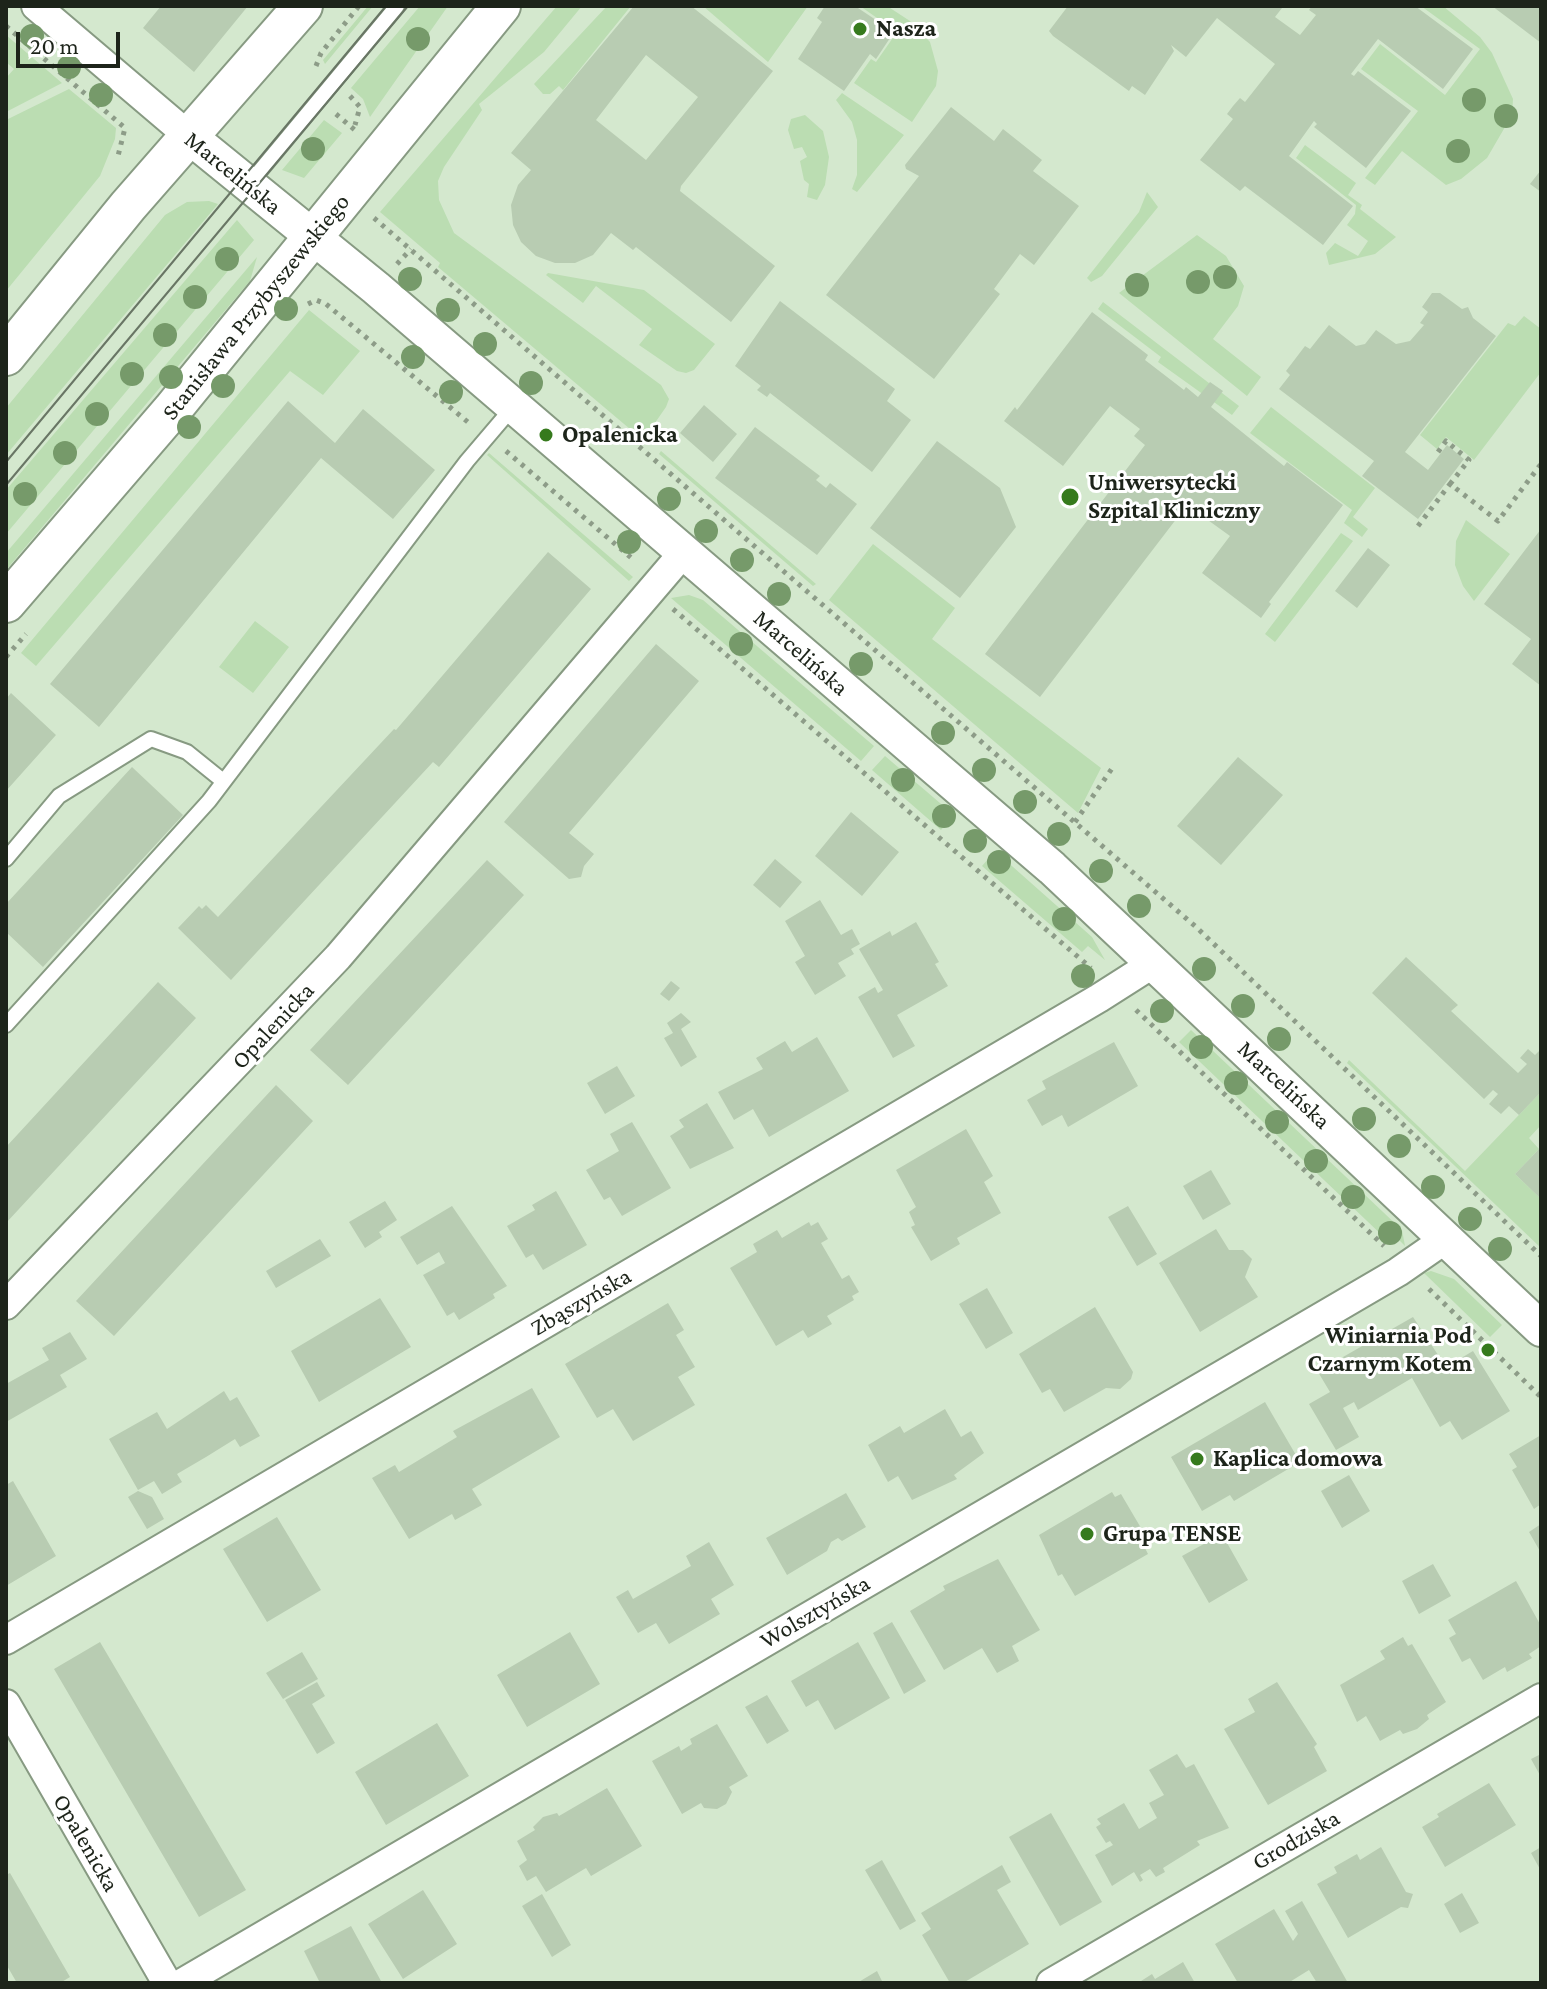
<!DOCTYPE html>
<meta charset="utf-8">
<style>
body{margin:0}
#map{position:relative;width:1547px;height:1989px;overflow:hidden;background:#d4e8ce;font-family:"Crimson Pro",serif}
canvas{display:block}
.frame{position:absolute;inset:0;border:8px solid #1d241a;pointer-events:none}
.scale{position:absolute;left:16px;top:32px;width:104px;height:36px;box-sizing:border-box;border:4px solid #1d241a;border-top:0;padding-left:10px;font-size:24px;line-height:28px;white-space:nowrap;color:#1d241a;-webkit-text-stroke:6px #fff;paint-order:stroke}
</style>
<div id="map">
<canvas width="1547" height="1989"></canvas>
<div class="frame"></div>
<div class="scale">20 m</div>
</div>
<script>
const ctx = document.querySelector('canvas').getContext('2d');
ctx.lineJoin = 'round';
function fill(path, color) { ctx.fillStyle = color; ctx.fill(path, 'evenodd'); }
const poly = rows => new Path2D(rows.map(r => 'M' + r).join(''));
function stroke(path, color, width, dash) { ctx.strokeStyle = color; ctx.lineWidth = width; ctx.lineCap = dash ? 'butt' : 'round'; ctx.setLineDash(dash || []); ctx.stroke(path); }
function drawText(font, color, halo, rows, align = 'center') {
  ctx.font = font + ' "Crimson Pro",serif'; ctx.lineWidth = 6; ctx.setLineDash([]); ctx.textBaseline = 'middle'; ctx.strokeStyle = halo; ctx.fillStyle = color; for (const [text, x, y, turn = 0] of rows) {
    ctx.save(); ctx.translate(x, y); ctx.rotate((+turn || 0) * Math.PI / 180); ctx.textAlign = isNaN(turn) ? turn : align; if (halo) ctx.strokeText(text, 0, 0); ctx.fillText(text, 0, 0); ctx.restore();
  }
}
const green = poly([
 [368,6,373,6,325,64,323,60],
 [420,6,448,6,370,117,363,99,351,88],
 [557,6,582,6,544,52,479,104,482,110,444,167,438,181,439,200,454,233,661,385,669,399,666,407,643,440,438,267,440,263,380,212],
 [607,6,631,6,563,90,559,86,550,94,543,94,534,84],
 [703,6,808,6,768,62],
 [860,6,887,6,910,21,930,42,938,71,936,86,912,122,854,83,871,59,876,62,897,32],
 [1421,6,1443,6,1480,37,1492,53,1513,99,1512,115,1487,158,1461,179,1446,185,1402,151,1375,185,1365,178,1418,111,1361,69,1380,44,1445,95,1480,49],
 [6,35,62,83,6,112,6,78,14,69,6,62],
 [69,89,116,128,115,139,100,176,6,291,6,120],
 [842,93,904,135,857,192,852,189,857,175,857,140,852,122,836,100],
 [805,115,823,131,829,157,825,185,817,200,807,197,809,184,804,180,800,161,807,157,802,147,794,149,788,130,791,119],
 [324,120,342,133,304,178,282,170],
 [1305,145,1356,183,1348,195,1362,205,1360,209,1396,237,1375,254,1329,265,1326,253,1335,243,1358,256,1368,241,1347,225,1355,214,1356,205,1296,158],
 [1147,192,1158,207,1102,276,1091,282,1087,278,1139,212],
 [209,201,218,204,6,455,6,408,165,215,187,202],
 [237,220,254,240,6,534,6,490],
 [1197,235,1226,256,1244,286,1238,306,1213,339,1261,377,1247,396,1119,293],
 [257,257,250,281,6,570,6,553],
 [548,273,644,290,715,344,694,370,686,373,677,371,639,345,652,329,596,286,583,303,546,275],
 [1103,302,1239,406,1232,415,1158,362,1161,357,1098,309],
 [309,310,360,351,323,395,290,371,36,666,21,653],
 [1524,316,1541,329,1541,372,1474,460,1446,437,1437,449,1420,435,1508,323,1515,326],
 [1271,407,1375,488,1353,517,1368,529,1362,537,1344,523,1352,510,1250,433],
 [661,451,816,584,813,586,659,454],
 [489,453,555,510,633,577,629,581,487,455],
 [1466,520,1510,554,1474,601,1463,586,1455,565,1456,541],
 [1341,533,1353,541,1275,642,1265,634],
 [873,544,955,608,932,639,1101,768,1078,813,829,600],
 [689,595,703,600,874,746,861,761,671,598],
 [255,621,289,647,253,693,219,667],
 [885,756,954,815,941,830,872,770],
 [995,851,1092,937,1105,960,1088,946,1082,952,982,866],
 [1191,1030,1402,1230,1405,1246,1397,1238,1387,1240,1179,1042],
 [1349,1060,1465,1171,1541,1092,1541,1125,1529,1138,1539,1149,1515,1174,1541,1199,1541,1248,1347,1063],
 [1431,1271,1454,1279,1502,1325,1490,1337,1424,1273]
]);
const building = poly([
 [161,6,248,6,194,72,143,28],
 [634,6,691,6,773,71,681,186,680,191,775,266,731,322,636,247,633,250,611,233,593,255,575,263,555,263,536,256,521,242,513,225,511,205,518,185,531,170,511,153],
 [646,55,698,97,646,160,596,120],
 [825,6,855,6,894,32,876,59,870,54,844,91,798,59,822,22,817,18],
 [1068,6,1279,6,1282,8,1275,17,1300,35,1316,15,1309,10,1312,6,1415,6,1473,49,1443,89,1378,39,1351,74,1354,76,1358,71,1411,111,1366,168,1314,127,1317,124,1314,121,1289,156,1353,206,1323,245,1245,186,1240,191,1200,160,1233,119,1227,114,1233,106,1240,98,1245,102,1275,64,1217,18,1186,57,1171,45,1174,51,1145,95,1132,86,1129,91,1053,36,1049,31],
 [1492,6,1541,6,1541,43,1520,27],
 [951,107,994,141,1003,129,1042,160,1033,171,1079,206,1034,265,1020,254,994,289,1000,294,934,379,826,295,919,176,906,169,905,165],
 [1541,170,1541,192,1530,184],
 [1432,293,1440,293,1462,309,1468,307,1473,318,1496,336,1405,452,1428,470,1447,445,1464,459,1418,519,1362,476,1374,461,1279,389,1290,375,1286,371,1305,346,1310,349,1329,325,1356,346,1365,344,1376,330,1396,344,1410,341,1424,325,1420,323,1428,312,1422,307],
 [780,301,895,389,887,401,911,420,872,472,770,393,767,397,757,390,761,386,735,366],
 [1092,312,1148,355,1145,360,1184,390,1186,387,1198,397,1210,382,1223,391,1211,407,1284,466,1287,462,1343,505,1269,602,1271,604,1261,618,1202,573,1230,536,1187,505,1040,697,985,654,1145,445,1134,436,1140,429,1110,406,1063,466,1004,421,1015,407,1017,410],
 [288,401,335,443,363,409,435,470,393,519,321,458,99,727,50,684],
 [704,405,737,434,713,462,680,433],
 [755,427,820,476,816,480,826,488,830,483,857,504,817,555,715,478],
 [937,441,1000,488,1016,527,960,598,870,528],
 [1541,529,1541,686,1512,664,1531,639,1484,604],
 [1368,548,1390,565,1357,608,1335,591],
 [548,552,591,589,439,767,433,762,231,980,178,928,199,906,202,909,206,905,218,917,394,729,396,730],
 [656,644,699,681,569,833,594,854,584,866,581,877,569,879,504,822],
 [11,693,56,735,6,791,6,699],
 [1238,757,1283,795,1221,865,1177,826],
 [132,767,183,815,43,967,6,932,6,904],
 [851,812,899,852,862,896,815,856],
 [775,859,802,882,780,908,753,885],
 [487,860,524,895,348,1085,310,1050],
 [820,900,841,935,852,929,860,944,851,949,854,954,838,963,846,976,815,995,795,962,805,956,785,921],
 [916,922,939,962,935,964,948,986,897,1015,915,1046,893,1058,858,997,875,987,878,993,883,990,859,949,890,931,892,936],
 [1406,957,1458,1005,1451,1011,1518,1073,1527,1064,1520,1058,1528,1049,1535,1055,1541,1049,1541,1092,1519,1115,1509,1106,1501,1114,1489,1104,1498,1094,1493,1090,1484,1099,1372,993],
 [671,981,680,988,669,1001,660,994],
 [158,982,196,1018,6,1223,6,1147],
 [681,1013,691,1022,681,1029,697,1057,681,1067,664,1038,673,1033,667,1023],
 [817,1037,849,1091,769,1137,753,1109,734,1120,718,1092,763,1069,756,1058,785,1041,792,1052],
 [1114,1042,1138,1086,1068,1127,1062,1115,1042,1126,1027,1100,1046,1089,1042,1081],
 [617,1066,635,1096,605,1114,587,1083],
 [276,1085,313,1121,114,1336,76,1301],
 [707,1103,734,1148,690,1169,670,1136,684,1127,679,1120],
 [632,1122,671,1188,622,1216,610,1197,604,1200,586,1170,619,1151,610,1134],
 [966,1129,993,1176,984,1182,1001,1213,957,1238,960,1244,931,1261,911,1227,915,1225,909,1212,916,1207,896,1170],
 [1541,1147,1541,1199,1515,1174],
 [1211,1170,1231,1204,1203,1220,1183,1186],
 [556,1191,587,1245,543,1270,533,1254,526,1258,507,1226,535,1210,532,1205],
 [385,1201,397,1220,379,1232,382,1237,365,1248,349,1222],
 [452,1206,507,1286,493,1294,495,1298,459,1320,454,1312,447,1316,423,1275,445,1263,439,1252,417,1265,400,1237],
 [1128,1206,1157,1254,1137,1266,1108,1217],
 [809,1222,811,1226,818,1222,828,1239,821,1243,842,1279,849,1275,859,1292,852,1296,854,1300,827,1316,832,1324,808,1338,803,1330,776,1346,730,1268,757,1252,753,1244,777,1230,782,1238],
 [1216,1229,1229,1250,1243,1250,1252,1259,1245,1277,1258,1297,1200,1332,1159,1263],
 [320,1239,331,1256,276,1288,266,1271],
 [987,1288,1013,1333,986,1349,959,1304],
 [380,1298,411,1347,319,1402,291,1351],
 [668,1303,684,1330,676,1335,695,1367,678,1377,695,1405,633,1441,613,1409,597,1418,565,1364],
 [1095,1307,1133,1372,1131,1379,1120,1389,1106,1388,1064,1412,1050,1389,1042,1393,1019,1354],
 [1413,1317,1446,1367,1473,1351,1510,1411,1462,1440,1450,1421,1440,1427,1412,1378,1358,1410,1354,1402,1343,1408,1359,1437,1336,1450,1309,1404,1330,1392,1318,1372,1323,1369,1325,1372,1345,1360,1343,1357],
 [70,1332,87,1359,60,1375,67,1387,6,1422,6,1384,49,1360,42,1348],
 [532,1388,560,1437,472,1489,482,1505,455,1520,452,1514,409,1539,372,1478,395,1465,399,1472,457,1437,453,1431],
 [224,1391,230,1401,237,1397,260,1436,240,1447,235,1439,206,1457,177,1474,182,1482,162,1494,154,1481,138,1490,109,1439,157,1412,167,1429],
 [1265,1402,1300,1462,1234,1501,1230,1495,1202,1511,1171,1457],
 [945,1409,961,1437,971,1431,984,1453,954,1475,957,1479,912,1500,898,1476,888,1482,868,1445,900,1426,904,1433],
 [1541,1435,1541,1504,1534,1509,1512,1470,1517,1467,1509,1454],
 [1349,1475,1370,1511,1342,1528,1321,1491],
 [13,1481,56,1556,6,1586,6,1485],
 [138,1491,152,1497,164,1519,147,1529,128,1497],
 [1112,1492,1115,1497,1121,1494,1151,1545,1145,1548,1148,1554,1075,1596,1062,1574,1058,1576,1039,1535],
 [846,1493,866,1527,842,1541,838,1538,831,1542,827,1551,787,1575,766,1538],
 [277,1517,321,1590,267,1622,223,1549],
 [1541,1524,1541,1553,1529,1532],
 [1222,1534,1248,1580,1209,1603,1182,1556],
 [709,1542,734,1585,711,1599,720,1614,669,1644,656,1623,638,1633,616,1597,628,1590,633,1599,691,1566,686,1556],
 [998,1559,1040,1630,1012,1646,1019,1661,997,1673,982,1648,944,1670,910,1611,945,1590,943,1586],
 [1433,1564,1451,1596,1419,1614,1402,1581],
 [1516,1581,1541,1626,1541,1646,1529,1654,1532,1658,1507,1672,1505,1667,1483,1680,1470,1658,1462,1662,1449,1638,1456,1634,1448,1620],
 [892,1622,926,1681,904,1694,873,1633],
 [570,1632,600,1684,527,1727,497,1675],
 [1403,1637,1408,1646,1412,1644,1446,1702,1427,1715,1429,1719,1417,1729,1403,1734,1400,1730,1380,1741,1366,1716,1357,1722,1340,1685,1385,1659,1380,1651],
 [100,1642,246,1890,199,1917,54,1669],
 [858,1642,890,1698,835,1730,818,1700,806,1707,791,1681],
 [302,1652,318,1679,283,1699,266,1673],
 [317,1682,325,1696,312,1704,335,1743,317,1754,285,1700],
 [1277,1682,1317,1744,1314,1747,1327,1771,1268,1805,1224,1729,1255,1712,1248,1699],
 [767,1695,789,1731,767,1744,745,1707],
 [437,1723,469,1776,386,1825,355,1772],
 [717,1724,748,1776,729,1787,732,1792,726,1804,717,1809,704,1808,701,1803,682,1814,652,1761,679,1746,681,1751,692,1744,690,1739],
 [1177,1754,1186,1768,1194,1764,1229,1828,1197,1841,1200,1845,1163,1868,1165,1872,1156,1877,1150,1869,1140,1875,1143,1880,1140,1882,1134,1872,1112,1886,1095,1855,1113,1845,1110,1841,1106,1843,1096,1827,1101,1824,1097,1819,1124,1803,1139,1829,1157,1818,1149,1803,1164,1795,1149,1770],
 [1541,1754,1541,1777,1531,1759],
 [1489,1783,1516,1825,1445,1867,1422,1827,1439,1817,1437,1814],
 [607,1788,642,1846,591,1876,586,1868,546,1892,536,1876,527,1881,519,1866,527,1860,517,1841,535,1830,533,1827,543,1817,557,1813,559,1816],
 [1051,1813,1102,1902,1060,1926,1009,1837],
 [1381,1847,1406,1892,1413,1894,1408,1908,1401,1907,1348,1938,1317,1884,1337,1873,1334,1867,1357,1854,1360,1860],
 [1541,1847,1541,1871,1531,1853],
 [882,1860,916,1921,900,1930,865,1870],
 [1002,1865,1011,1882,997,1890,1029,1944,963,1983,950,1983,922,1935,931,1929,921,1913],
 [10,1873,70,1977,60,1983,17,1983,6,1964,6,1875],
 [423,1890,457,1944,403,1979,368,1924],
 [1462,1893,1479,1923,1460,1933,1444,1904],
 [542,1894,571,1945,552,1957,522,1906],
 [1302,1901,1348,1983,1317,1983,1309,1970,1288,1983,1238,1983,1215,1944,1274,1909,1293,1941,1298,1934,1285,1911],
 [351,1926,381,1981,320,1983,304,1951],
 [1183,1962,1195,1983,1138,1983,1152,1974,1155,1979],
 [877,1971,883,1983,857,1983]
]);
const path = poly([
 [6,26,125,128,117,160],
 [316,66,321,53,359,6],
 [350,96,360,107,355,125],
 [336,114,356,131],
 [374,218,1195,926,1541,1256],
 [397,264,411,249],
 [308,304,316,300,326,304,469,423],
 [506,451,635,561],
 [1438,452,1446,441,1469,460,1450,484],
 [1418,526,1450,484,1498,521,1541,464],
 [673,609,1091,968],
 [6,657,26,634],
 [1075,822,1113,767],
 [1136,1010,1384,1246],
 [1429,1289,1541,1397]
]);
const service = poly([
 [249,184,397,6],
 [6,859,59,796,151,739,187,752,223,781],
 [6,1025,209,801,467,461,513,407]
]);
const minor = poly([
 [36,6,190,137],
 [6,1305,338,957,684,552],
 [6,1640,1099,998,1154,963],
 [6,1704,167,1983],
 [182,1983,1398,1272,1447,1238],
 [1051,1983,1541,1698]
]);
const tertiary = poly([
 [190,137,376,288,1052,868,1541,1329]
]);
const secondary = poly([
 [6,356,128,206,303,6],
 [6,603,172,410,501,6]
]);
const tram = poly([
 [6,462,386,6],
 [6,485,408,6]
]);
const trees = [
 [32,36],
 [418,39],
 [69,67],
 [101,95],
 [1474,100],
 [1506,116],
 [313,149],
 [1458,151],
 [227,259],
 [1225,277],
 [410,279],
 [1198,282],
 [1137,285],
 [195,297],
 [286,309],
 [448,310],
 [165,335],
 [485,344],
 [413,357],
 [132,374],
 [171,377],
 [531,383],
 [223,386],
 [451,392],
 [97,414],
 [189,427],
 [65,453],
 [25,494],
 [669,499],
 [706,531],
 [629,542],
 [742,560],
 [779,594],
 [741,644],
 [861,664],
 [943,733],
 [984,770],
 [903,780],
 [1025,802],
 [944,816],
 [1059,834],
 [975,841],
 [999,862],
 [1101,871],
 [1139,906],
 [1064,919],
 [1204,969],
 [1083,976],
 [1243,1006],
 [1162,1011],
 [1279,1039],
 [1201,1047],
 [1236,1083],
 [1364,1119],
 [1277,1122],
 [1399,1146],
 [1316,1161],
 [1433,1187],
 [1353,1197],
 [1470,1219],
 [1390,1233],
 [1500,1249]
];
const markers = [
 [860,29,8,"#367a1d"],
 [546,435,8,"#367a1d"],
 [1070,497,10,"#367a1d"],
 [1488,1350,8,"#367a1d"],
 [1197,1459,8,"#367a1d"],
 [1087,1534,8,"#367a1d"]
];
const poiNames = [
 ["Nasza",876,29],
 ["Opalenicka",562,435],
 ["Uniwersytecki",1088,483],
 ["Szpital Kliniczny",1088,511],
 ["Winiarnia Pod",1472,1336,"right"],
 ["Czarnym Kotem",1472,1364,"right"],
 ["Kaplica domowa",1213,1459],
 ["Grupa TENSE",1103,1534]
];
const streetNames = [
 ["Marcelińska",233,173,39],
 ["Stanisława Przybyszewskiego",256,307,-51],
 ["Marcelińska",801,653,41],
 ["Opalenicka",273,1026,-47],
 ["Marcelińska",1284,1085,43],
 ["Zbąszyńska",581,1302,-30],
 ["Wolsztyńska",815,1612,-30],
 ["Grodziska",1296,1840,-30],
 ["Opalenicka",86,1843,60]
];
fill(green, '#bbddb2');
fill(building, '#b8ccb2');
stroke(service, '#879a82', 18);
stroke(minor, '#879a82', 32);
stroke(tertiary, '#879a82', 38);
stroke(secondary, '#879a82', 42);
stroke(path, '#8d9c88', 5, [4, 6]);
stroke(service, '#fff', 14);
stroke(minor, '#fff', 28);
stroke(tertiary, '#fff', 34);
stroke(secondary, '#fff', 38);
stroke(tram, '#697665', 2);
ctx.fillStyle = '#769a6a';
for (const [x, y] of trees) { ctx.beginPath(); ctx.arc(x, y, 12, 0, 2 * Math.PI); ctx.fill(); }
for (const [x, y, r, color] of markers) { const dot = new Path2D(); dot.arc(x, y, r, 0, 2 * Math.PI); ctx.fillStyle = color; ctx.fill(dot); stroke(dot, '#fff', 3); }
drawText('bold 24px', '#1d241a', '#fff', poiNames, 'left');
drawText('24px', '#1d241a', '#fff', streetNames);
</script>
